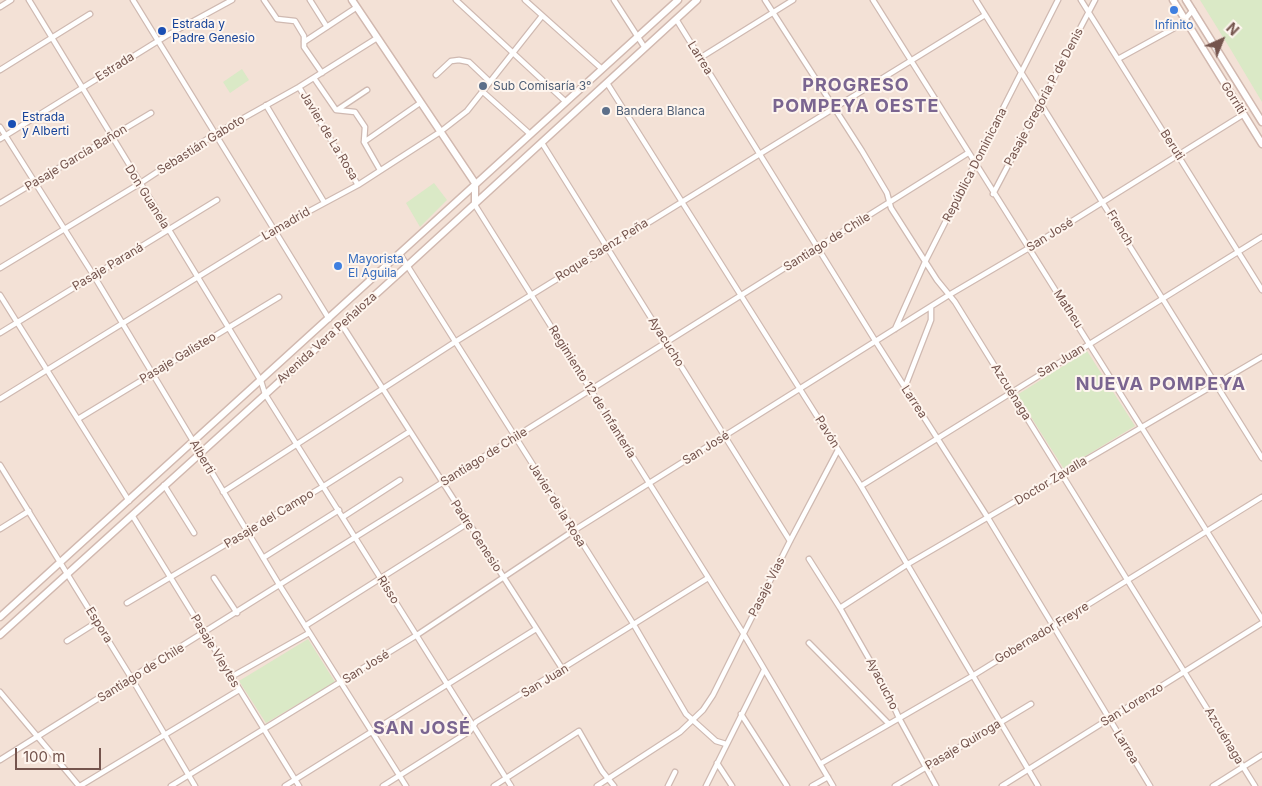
<!DOCTYPE html>
<meta charset="utf-8">
<style>
body{margin:0}
#map{position:relative;width:1262px;height:786px;overflow:hidden;background:#fbf0e8;font-family:Inter,sans-serif}
canvas{display:block}
.north{position:absolute;left:1197px;top:15px;width:50px;height:50px;-webkit-text-stroke:4px #fef5ee;paint-order:stroke;rotate:44deg;font-size:14px;font-weight:700;line-height:20px;text-align:center;color:#74544d}
.north::after{content:'';display:block;margin:auto;width:18px;height:22px;background:#74544d;clip-path:polygon(50% 0,100% 100%,50% 72%,0 100%)}
.scale{position:absolute;left:15px;top:748px;width:86px;height:22px;box-sizing:border-box;border:2px solid #74544d;border-top:0;padding-left:6px;font-size:15px;line-height:18px;white-space:nowrap;color:#74544d;-webkit-text-stroke:4px #fef5ee;paint-order:stroke}
</style>
<div id="map">
<canvas width="1262" height="786"></canvas>
<div class="north">N</div>
<div class="scale">100 m</div>
</div>
<script>
const ctx = document.querySelector('canvas').getContext('2d');
ctx.lineJoin = 'round';
function fill(path, color) { ctx.fillStyle = color; ctx.fill(path, 'evenodd'); }
const poly = rows => new Path2D(rows.map(r => 'M' + r).join(''));
function stroke(path, color, width, dash) { ctx.strokeStyle = color; ctx.lineWidth = width; ctx.lineCap = dash ? 'butt' : 'round'; ctx.setLineDash(dash || []); ctx.stroke(path); }
function drawText(font, color, halo, rows, align = 'center') {
  ctx.font = font + ' Inter,sans-serif'; ctx.lineWidth = 4; ctx.setLineDash([]); ctx.textBaseline = 'middle'; ctx.strokeStyle = halo; ctx.fillStyle = color; for (const [text, x, y, turn = 0] of rows) {
    ctx.save(); ctx.translate(x, y); ctx.rotate((+turn || 0) * Math.PI / 180); ctx.textAlign = isNaN(turn) ? turn : align; if (halo) ctx.strokeText(text, 0, 0); ctx.fillText(text, 0, 0); ctx.restore();
  }
}
const residential = poly([
 [0,0,1262,0,1262,786,0,786]
]);
const green = poly([
 [1200,0,1262,0,1262,102,1231,50],
 [242,69,249,80,230,93,223,82],
 [434,183,447,200,420,227,406,203],
 [1087,351,1135,426,1064,469,1017,395],
 [308,639,335,682,266,723,239,681]
]);
const street = poly([
 [29,0,261,381,265,394,511,786],
 [133,0,329,319],
 [264,0,277,19,295,21,304,36,304,47,322,73],
 [310,0,327,27],
 [456,0,566,102],
 [525,0,602,69],
 [614,0,645,48],
 [765,0,862,151,887,193,891,208,937,280,955,302,1255,786],
 [873,0,1262,619],
 [976,0,1262,458],
 [1081,0,1262,290],
 [0,7,11,0],
 [676,19,876,342,988,518,1150,786],
 [304,42,357,7],
 [700,58,793,0],
 [1118,59,1180,25,1193,10],
 [0,70,90,14],
 [436,75,451,61,459,60,469,62,489,81],
 [314,78,336,110,355,112,365,127,364,142,380,170],
 [607,83,861,486,1038,786],
 [299,87,358,185],
 [482,91,530,134],
 [266,105,324,202],
 [337,110,367,90],
 [0,127,94,276,280,586,406,786],
 [0,139,166,36,232,0],
 [364,142,420,103],
 [542,143,790,541],
 [993,194,1095,0],
 [0,203,151,113],
 [475,205,743,633,833,786],
 [400,254,634,625,686,714,716,741,726,744],
 [0,268,139,184,215,134,299,87,377,38],
 [0,295,129,501],
 [342,325,563,670],
 [895,329,925,262,1058,0],
 [0,333,217,200],
 [905,387,931,320,931,307],
 [0,399,274,230,358,185,440,132,467,111,542,16],
 [78,419,279,297],
 [0,465,132,679,195,786],
 [164,485,194,533],
 [861,486,1262,237],
 [223,492,455,342,985,15],
 [132,515,299,786],
 [343,517,400,480],
 [0,529,29,511],
 [263,558,339,510],
 [809,559,840,608,884,685,899,718,936,786],
 [214,578,237,613],
 [127,603,324,486,409,432],
 [840,608,908,564,1262,357],
 [305,626,468,523],
 [67,641,97,622],
 [809,643,888,723],
 [231,677,309,633],
 [0,692,79,786],
 [741,714,787,786],
 [0,760,968,153],
 [717,763,732,786],
 [820,764,974,675,1262,497],
 [80,786,239,690],
 [171,786,417,635,573,531,949,295,1029,248,1244,114],
 [285,786,536,629],
 [383,786,470,731,476,722,708,578],
 [494,786,579,731,602,771,614,786],
 [597,786,680,732,703,710,713,695,790,541,838,450],
 [668,786,675,772],
 [706,786,764,670],
 [812,786,828,777],
 [895,786,1031,704],
 [1002,786,1262,623],
 [1213,786,1262,755]
]);
const secondary = poly([
 [352,0,475,183,475,205],
 [1173,0,1262,144],
 [1186,0,1262,122],
 [0,617,678,0],
 [0,635,407,266,697,0]
]);
const markers = [
 [1174,10,5,"#3f7fe0"],
 [162,31,5,"#1a4fb4"],
 [483,86,5,"#5c6f8a"],
 [606,111,5,"#5c6f8a"],
 [12,124,5,"#1a4fb4"],
 [338,266,5,"#3f7fe0"]
];
const transitNames = [
 ["Estrada y",172,24],
 ["Padre Genesio",172,38],
 ["Estrada",22,117],
 ["y Alberti",22,131]
];
const shopNames = [
 ["Infinito",1174,25],
 ["Mayorista",348,259,"left"],
 ["El Aguila",348,273,"left"]
];
const streetNames = [
 ["Larrea",700,58,58],
 ["Estrada",115,67,-32],
 ["Pasaje Gregoria P de Denis",1044,97,-62],
 ["Gorriti",1233,98,58],
 ["Javier de La Rosa",329,136,59],
 ["Sebastián Gaboto",201,145,-32],
 ["Beruti",1172,145,58],
 ["Pasaje García Bañon",76,158,-31],
 ["República Dominicana",975,165,-63],
 ["Don Guanela",147,197,58],
 ["Lamadrid",286,224,-30],
 ["French",1120,228,58],
 ["San José",1050,235,-32],
 ["Santiago de Chile",827,242,-32],
 ["Roque Saenz Peña",602,250,-32],
 ["Pasaje Paraná",108,267,-31],
 ["Matheu",1068,309,57],
 ["Avenida Vera Peñaloza",327,338,-42],
 ["Ayacucho",666,342,58],
 ["Pasaje Galisteo",178,358,-31],
 ["San Juan",1061,361,-31],
 ["Regimiento 12 de Infantería",592,392,58],
 ["Azcuénaga",1011,392,58],
 ["Larrea",914,402,57],
 ["Pavón",827,432,58],
 ["San José",706,448,-32],
 ["Alberti",202,457,60],
 ["Santiago de Chile",484,457,-32],
 ["Doctor Zavalla",1051,481,-31],
 ["Javier de la Rosa",557,505,58],
 ["Pasaje del Campo",269,519,-31],
 ["Padre Genesio",476,536,57],
 ["Pasaje Vías",767,587,-63],
 ["Risso",388,590,58],
 ["Espora",99,625,58],
 ["Gobernador Freyre",1042,633,-31],
 ["Pasaje Vieytes",215,651,59],
 ["San José",366,667,-32],
 ["Santiago de Chile",141,673,-32],
 ["San Juan",545,681,-31],
 ["Ayacucho",882,684,63],
 ["San Lorenzo",1132,705,-32],
 ["Azcuénaga",1224,736,59],
 ["Pasaje Quiroga",963,745,-31],
 ["Larrea",1126,747,58]
];
const serviceNames = [
 ["Sub Comisaría 3°",493,86],
 ["Bandera Blanca",616,111]
];
const districtNames = [
 ["PROGRESO",856,86],
 ["POMPEYA OESTE",856,107],
 ["NUEVA POMPEYA",1161,385],
 ["SAN JOSÉ",422,729]
];
fill(residential, '#f3e1d6');
fill(green, '#dae9c6');
stroke(street, '#cfb9b1', 7);
stroke(secondary, '#d1b8af', 9);
stroke(street, '#fff', 4.5);
stroke(secondary, '#fff', 6);
for (const [x, y, r, color] of markers) { const dot = new Path2D(); dot.arc(x, y, r, 0, 2 * Math.PI); ctx.fillStyle = color; ctx.fill(dot); stroke(dot, '#fef5ee', 2); }
drawText('12px', '#164399', '#fef5ee', transitNames, 'left');
drawText('12px', '#366cbe', '#fef5ee', shopNames);
drawText('12px', '#74544d', '#fef5ee', streetNames);
drawText('12px', '#4e5e75', '#fef5ee', serviceNames, 'left');
ctx.letterSpacing = '1px';
drawText('bold 18px', '#7a6590', '#fef5ee', districtNames);
ctx.letterSpacing = '0px';
</script>
